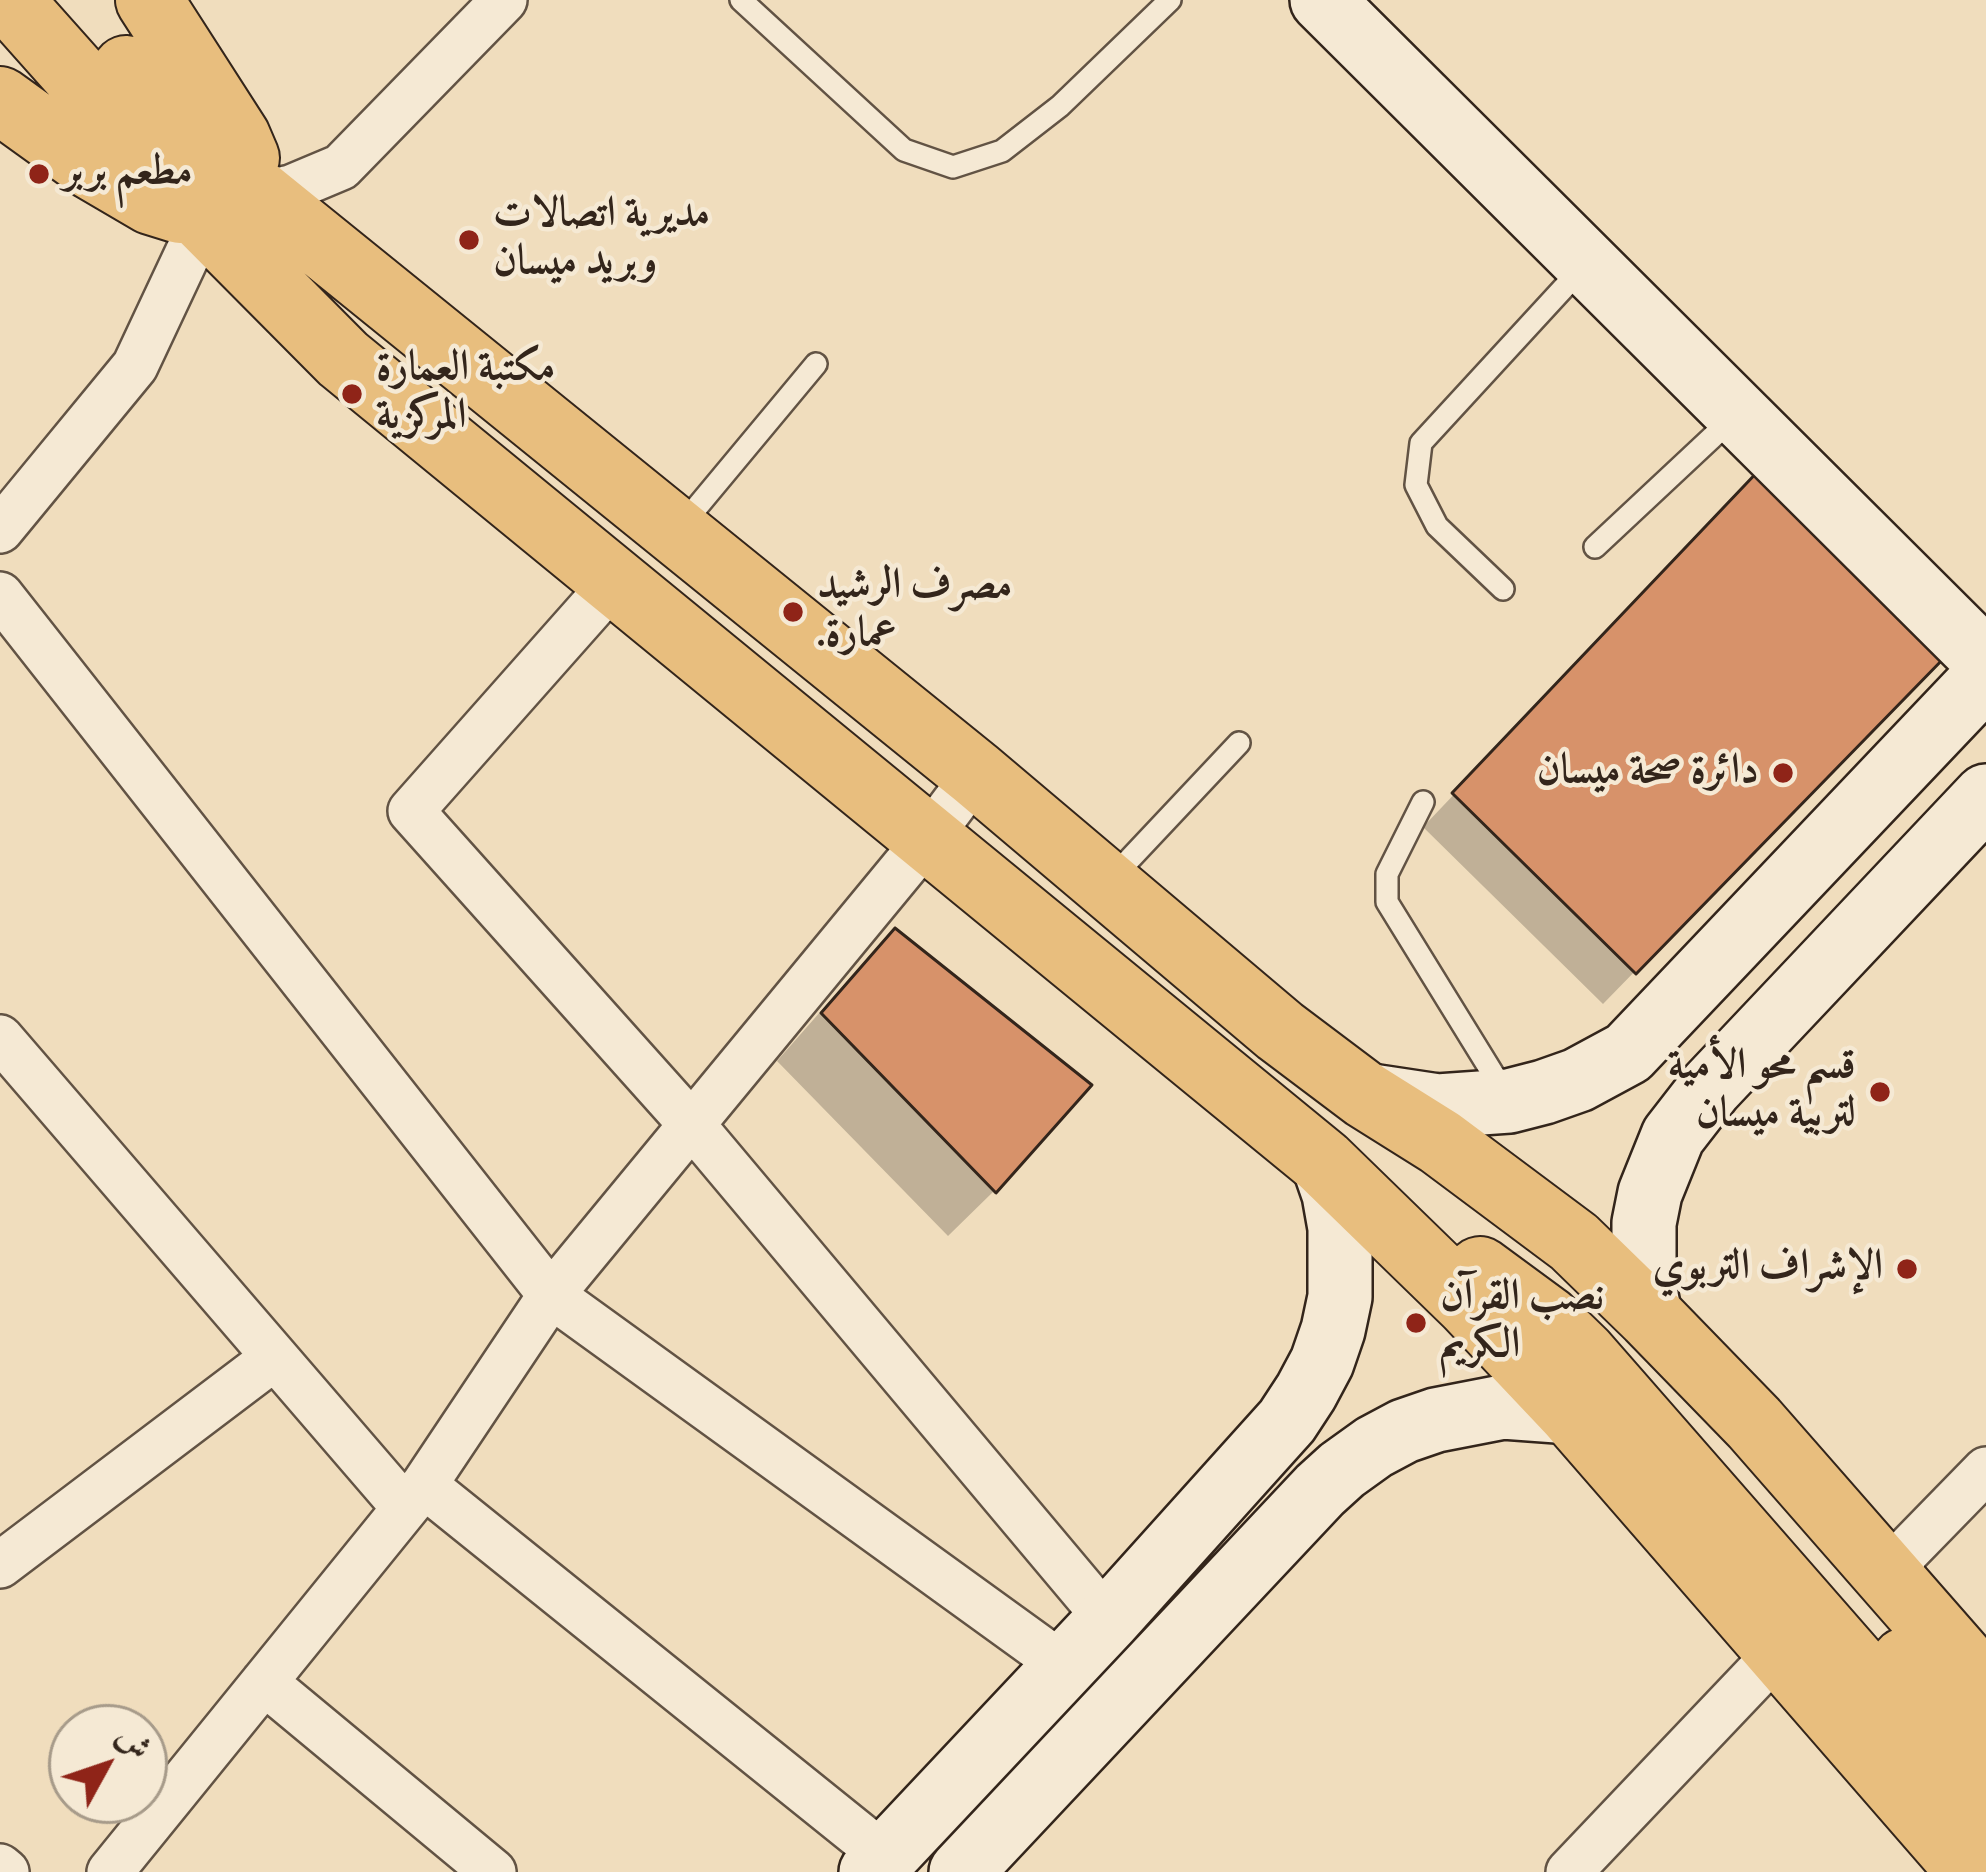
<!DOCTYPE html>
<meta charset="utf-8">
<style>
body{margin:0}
#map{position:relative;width:1986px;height:1872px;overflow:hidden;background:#f0ddbd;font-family:"IM FELL Double Pica",Amiri,serif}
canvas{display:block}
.north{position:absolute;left:48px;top:1704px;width:120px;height:120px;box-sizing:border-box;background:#f5e9d4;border:3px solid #a79b8a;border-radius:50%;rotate:50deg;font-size:33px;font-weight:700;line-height:48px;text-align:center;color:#33251b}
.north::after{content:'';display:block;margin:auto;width:42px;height:54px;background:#8f2418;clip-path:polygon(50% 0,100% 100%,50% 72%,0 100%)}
</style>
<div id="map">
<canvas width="1986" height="1872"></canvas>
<div class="north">ش</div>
</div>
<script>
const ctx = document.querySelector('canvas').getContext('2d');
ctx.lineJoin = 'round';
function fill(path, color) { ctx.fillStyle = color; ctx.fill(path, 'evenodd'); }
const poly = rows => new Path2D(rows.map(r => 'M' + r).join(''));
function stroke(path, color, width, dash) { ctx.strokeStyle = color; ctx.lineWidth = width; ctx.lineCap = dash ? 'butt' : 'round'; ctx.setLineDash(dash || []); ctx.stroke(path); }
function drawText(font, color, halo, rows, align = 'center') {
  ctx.font = font + ' "IM FELL Double Pica",Amiri,serif'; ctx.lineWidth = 9; ctx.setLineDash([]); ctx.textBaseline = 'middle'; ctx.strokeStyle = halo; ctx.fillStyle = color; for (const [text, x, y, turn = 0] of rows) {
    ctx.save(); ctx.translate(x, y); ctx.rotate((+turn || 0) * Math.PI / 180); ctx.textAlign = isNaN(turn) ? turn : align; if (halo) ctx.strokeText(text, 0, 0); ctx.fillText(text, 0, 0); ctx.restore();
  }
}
const shadow = poly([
 [1732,502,1943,655,1603,1004,1423,827],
 [896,932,994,1191,948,1236,777,1061,850,978]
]);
const building = poly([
 [1763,466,1947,655,1636,974,1452,793,1763,466],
 [895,928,1092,1085,996,1193,821,1013,895,928]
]);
const lane = poly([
 [741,0,904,150,953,167,1002,151,1060,106,1170,0],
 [682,525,816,364],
 [1595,547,1735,416],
 [1503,589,1437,526,1416,485,1421,443,1582,268],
 [1423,802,1387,874,1387,902,1506,1095],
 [1111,879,1239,743]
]);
const street = poly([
 [262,194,291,188,341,167,504,0],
 [0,530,135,366,204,219],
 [614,582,411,811,693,1126,1108,1620],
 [0,595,551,1295,1064,1666],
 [0,1038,405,1508],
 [424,1485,885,1856],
 [0,1565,275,1357],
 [1891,1580,1906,1552,1986,1470],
 [264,1682,493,1872],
 [0,1867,6,1872],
 [110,1872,424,1485,551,1295,928,838,976,774],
 [1569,1872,1780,1650]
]);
const secondary = poly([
 [1322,0,1986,661],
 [1365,1095,1438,1106,1509,1101,1544,1092,1578,1080,1628,1053,1986,676],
 [1650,1316,1644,1285,1644,1223,1650,1193,1673,1136,1711,1087,1986,796],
 [871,1872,1108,1620,1287,1421,1306,1392,1322,1362,1333,1330,1340,1297,1340,1228,1334,1194,1323,1162],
 [961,1872,1320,1490,1342,1470,1374,1447,1404,1431,1436,1420,1503,1407,1571,1412]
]);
const primary = poly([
 [9,0,204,219,343,359,1323,1162,1469,1304,1571,1412,1971,1872],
 [149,0,237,137,246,158],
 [126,69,160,106,233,173,976,774,1280,1031,1365,1095,1440,1142,1574,1242,1650,1316,1754,1423,1986,1688],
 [0,100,93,167,151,201,180,210],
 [1480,1270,1548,1320,1583,1354,1986,1815],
 [1905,1661,1986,1754]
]);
const markers = [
 [39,174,12,"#8f2418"],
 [469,240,12,"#8f2418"],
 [352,394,12,"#8f2418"],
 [793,612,12,"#8f2418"],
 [1783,773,12,"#8f2418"],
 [1880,1092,12,"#8f2418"],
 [1907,1269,12,"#8f2418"],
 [1416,1323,12,"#8f2418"]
];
const poiNames = [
 ["مطعم بربر",63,174],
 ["مديرية اتصالات",493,216],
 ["وبريد ميسان",493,264],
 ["مكتبة العمارة",376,370],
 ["المركزية",376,418],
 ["مصرف الرشيد",817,588],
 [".عمارة",817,636],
 ["دائرة صحة ميسان",1759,773,"right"],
 ["قسم محو الأمية",1856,1068,"right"],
 ["لتربية ميسان",1856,1116,"right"],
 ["الإشراف التربوي",1883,1269,"right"],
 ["نصب القرآن",1440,1299],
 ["الكريم",1440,1347]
];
fill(shadow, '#0003');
fill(building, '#d7926a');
stroke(building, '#33251b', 3);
stroke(lane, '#625344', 26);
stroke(street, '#625344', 50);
stroke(secondary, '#33251b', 68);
stroke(primary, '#33251b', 70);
stroke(lane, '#f5e9d4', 21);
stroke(street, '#f5e9d4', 45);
stroke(secondary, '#f5e9d4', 63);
stroke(primary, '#e8be7e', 66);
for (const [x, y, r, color] of markers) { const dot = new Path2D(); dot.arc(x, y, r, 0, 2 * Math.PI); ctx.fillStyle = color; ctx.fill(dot); stroke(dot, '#f5e9d4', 4.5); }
drawText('bold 42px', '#33251b', '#f5e9d4', poiNames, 'left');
</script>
